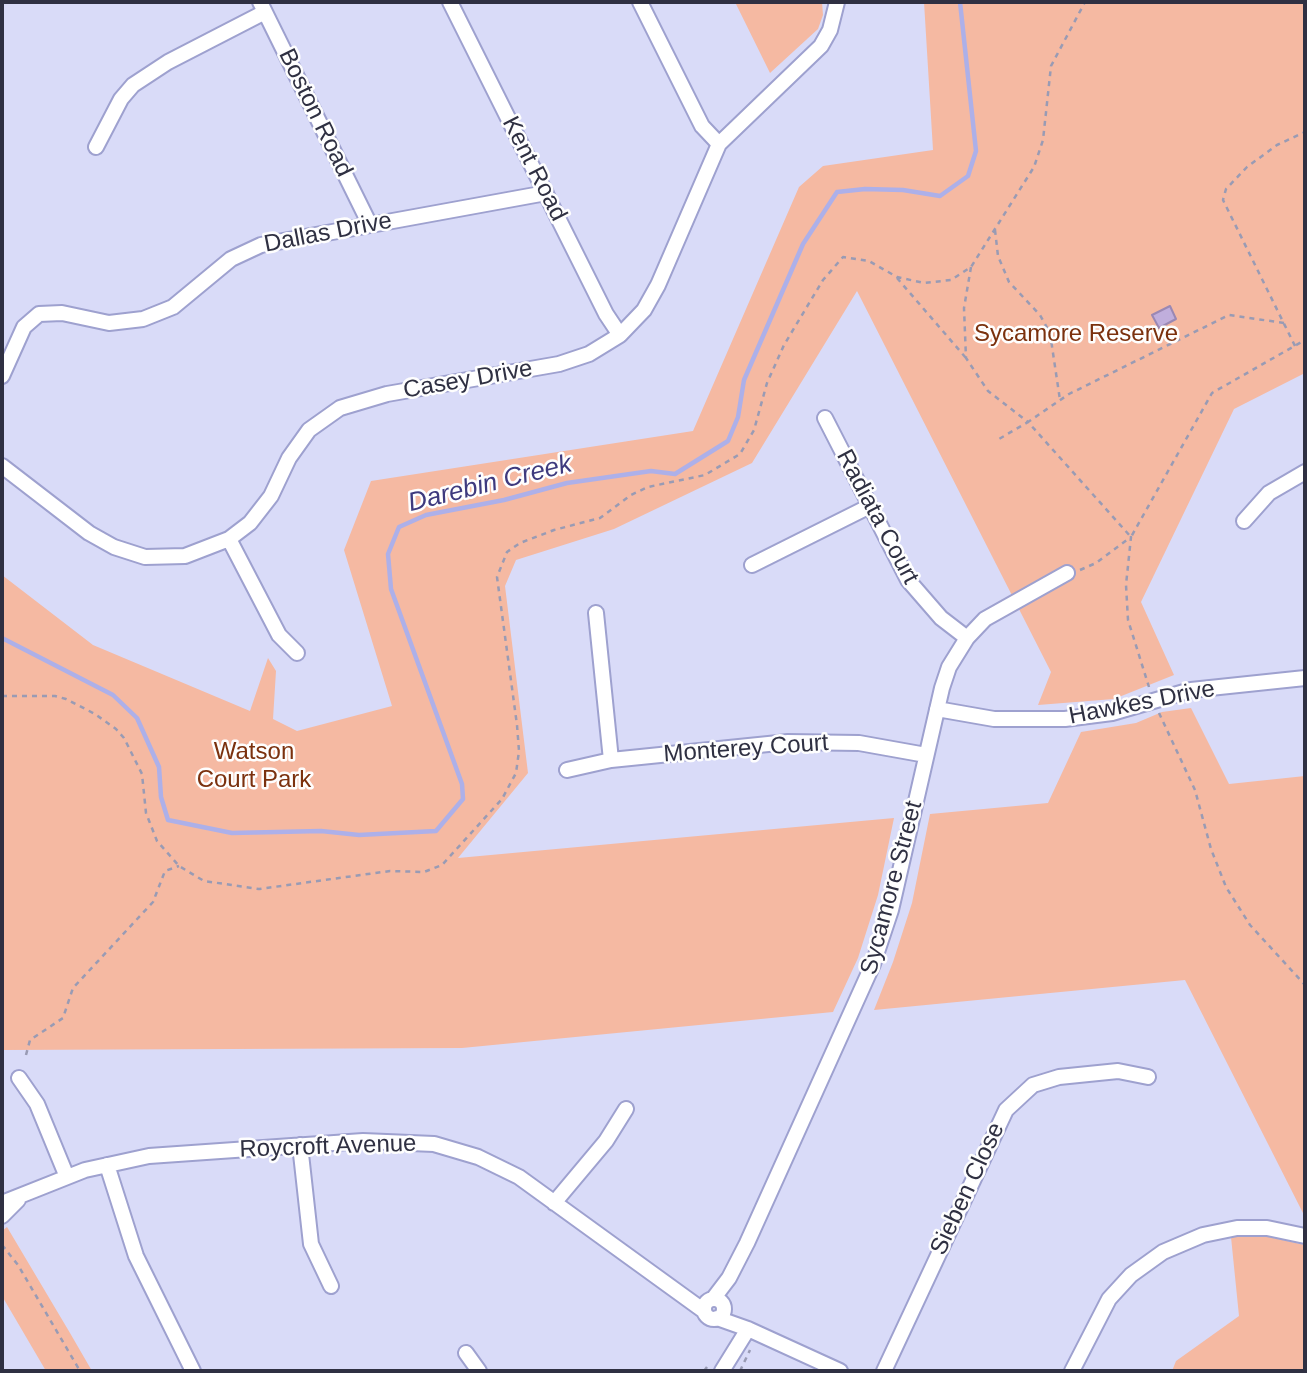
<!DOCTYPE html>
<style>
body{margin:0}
#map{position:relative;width:1307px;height:1373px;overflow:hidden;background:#d9dbf8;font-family:Helvetica,sans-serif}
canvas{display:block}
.frame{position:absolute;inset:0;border:4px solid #2f3042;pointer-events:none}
</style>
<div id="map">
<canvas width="1307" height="1373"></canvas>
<div class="frame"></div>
</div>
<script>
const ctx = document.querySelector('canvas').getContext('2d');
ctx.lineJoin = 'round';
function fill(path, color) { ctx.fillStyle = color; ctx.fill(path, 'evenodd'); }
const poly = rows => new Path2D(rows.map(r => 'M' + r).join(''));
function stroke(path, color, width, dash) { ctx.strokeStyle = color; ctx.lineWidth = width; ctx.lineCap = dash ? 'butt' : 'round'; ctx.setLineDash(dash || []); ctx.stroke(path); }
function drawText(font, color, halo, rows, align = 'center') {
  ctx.font = font + ' Helvetica,sans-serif'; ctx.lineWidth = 5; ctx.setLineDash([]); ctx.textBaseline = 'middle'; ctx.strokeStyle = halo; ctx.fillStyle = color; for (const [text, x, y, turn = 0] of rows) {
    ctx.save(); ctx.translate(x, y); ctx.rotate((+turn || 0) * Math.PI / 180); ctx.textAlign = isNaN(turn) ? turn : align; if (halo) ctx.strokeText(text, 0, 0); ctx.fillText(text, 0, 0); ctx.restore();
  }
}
const green = poly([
 [735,2,822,2,823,15,818,29,770,73],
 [924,2,1305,2,1305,373,1234,409,1141,602,1174,675,1114,699,1038,705,1051,672,857,291,752,463,614,529,516,560,505,586,528,773,458,858,894,818,878,895,858,958,833,1012,462,1048,2,1050,2,575,93,645,250,711,268,658,276,671,273,719,297,731,392,706,344,550,371,481,693,431,799,187,823,166,933,150],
 [1191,708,1229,784,1305,776,1305,1217,1185,980,874,1010,893,962,912,903,930,814,1048,803,1081,732,1136,723,1162,712],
 [7,1227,70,1333,92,1371,46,1371,2,1296,2,1231],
 [1231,1237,1269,1237,1305,1245,1305,1371,1172,1371,1176,1361,1239,1316]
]);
const stream = poly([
 [2,638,113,695,137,718,159,767,161,797,168,820,232,833,321,831,359,835,436,831,463,799,462,784,391,589,388,554,399,527,426,515,504,500,567,483,651,471,675,474,728,441,738,417,744,380,803,244,837,192,865,189,903,190,940,196,968,176,976,151,960,2]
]);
const building = poly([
 [1170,306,1176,319,1159,328,1152,315,1170,306]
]);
const path = poly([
 [995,230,998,256,1009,282,1040,315,1050,333,1060,400],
 [971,267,964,308,966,358,988,391,1028,422,999,439],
 [897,278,966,358],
 [1284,323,1229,315,1069,394,1028,422,1131,537,1212,393,1305,340],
 [1295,346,1223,200,1226,189,1247,167,1277,145,1305,132],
 [1080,570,1096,563,1131,537,1126,585,1128,620,1149,687],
 [2,696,55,696,66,699,95,714,116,729,124,738,142,774,146,813,157,841,179,866,204,881,259,889,390,871,424,872,442,865,502,799,516,773,519,751,517,725,497,577,507,552,520,543,554,530,600,518,631,495,648,487,705,475,740,454,754,430,767,383,784,345,823,280,843,257,869,261,897,277,924,283,951,280,971,267,1034,167,1043,140,1051,66,1085,2],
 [1159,713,1195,790,1211,849,1226,887,1250,925,1305,985],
 [26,1055,30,1040,63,1018,73,988,153,902,165,871,179,866],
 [2,1245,18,1265,80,1371],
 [704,1371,710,1363],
 [740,1371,750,1350]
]);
const minor = poly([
 [260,2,370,225],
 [450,2,606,314,620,335],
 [640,2,702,126,719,144],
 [96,147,121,99,133,85,168,62,265,12],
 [2,376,24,327,39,314,62,313,109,323,143,319,173,307,231,259,261,245,546,193],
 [825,418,908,580,941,618,967,638],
 [2,466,89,533,114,547,145,557,185,556,229,539,250,523,271,496,289,458,309,430,340,408,387,394,559,364,589,354,620,335,644,310,658,285,719,144,821,46,830,30,837,2],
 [1244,521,1269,493,1305,472],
 [229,539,279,635,297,653],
 [752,565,870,506],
 [596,613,611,760],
 [937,709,994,719,1065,719,1112,713,1191,690,1305,678],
 [567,770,611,760,788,742,859,743,926,755],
 [19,1078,37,1104,67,1177],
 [300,1145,311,1244,331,1286],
 [107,1165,136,1256,193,1371],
 [2,1203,85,1170,149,1156,363,1141,434,1144,478,1157,519,1177,704,1311],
 [554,1203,606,1141,626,1109],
 [2,1216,18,1200],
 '704 1309a10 10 0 1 1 20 0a10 10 0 1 1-20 0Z',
 [713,1299,729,1278,747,1243,873,964,891,910,942,688,949,667,967,638,985,619,1067,573],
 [717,1318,748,1329,840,1371],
 [466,1353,479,1371],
 [722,1371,748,1329],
 [884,1371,1006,1110,1033,1085,1059,1077,1118,1071,1148,1077],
 [1072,1371,1109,1299,1131,1275,1163,1252,1203,1235,1237,1228,1267,1228,1305,1236]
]);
const streetNames = [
 ["Boston Road",315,113,64],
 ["Kent Road",534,169,63],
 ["Dallas Drive",328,233,-11],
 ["Casey Drive",468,380,-10],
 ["Radiata Court",877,517,62],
 ["Hawkes Drive",1142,703,-11],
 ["Monterey Court",746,749,-4],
 ["Sycamore Street",892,888,-75],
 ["Roycroft Avenue",328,1147,-2],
 ["Sieben Close",968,1189,-65]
];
const parkNames = [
 ["Sycamore Reserve",1076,334],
 ["Watson",254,752],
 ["Court Park",254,780]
];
const waterNames = [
 ["Darebin Creek",490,484,-14]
];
fill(green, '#f5b9a2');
stroke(stream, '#adb0e9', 4.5);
fill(building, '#c0aedc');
stroke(building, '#9a88b4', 2);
stroke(minor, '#9ea1cf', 18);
stroke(path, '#999bb4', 2.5, [5, 5]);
stroke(minor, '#fff', 14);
drawText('24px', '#2f3042', '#fefefe', streetNames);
drawText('24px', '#7b310e', '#fefefe', parkNames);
drawText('italic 26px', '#3e3a7e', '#fefefe', waterNames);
</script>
